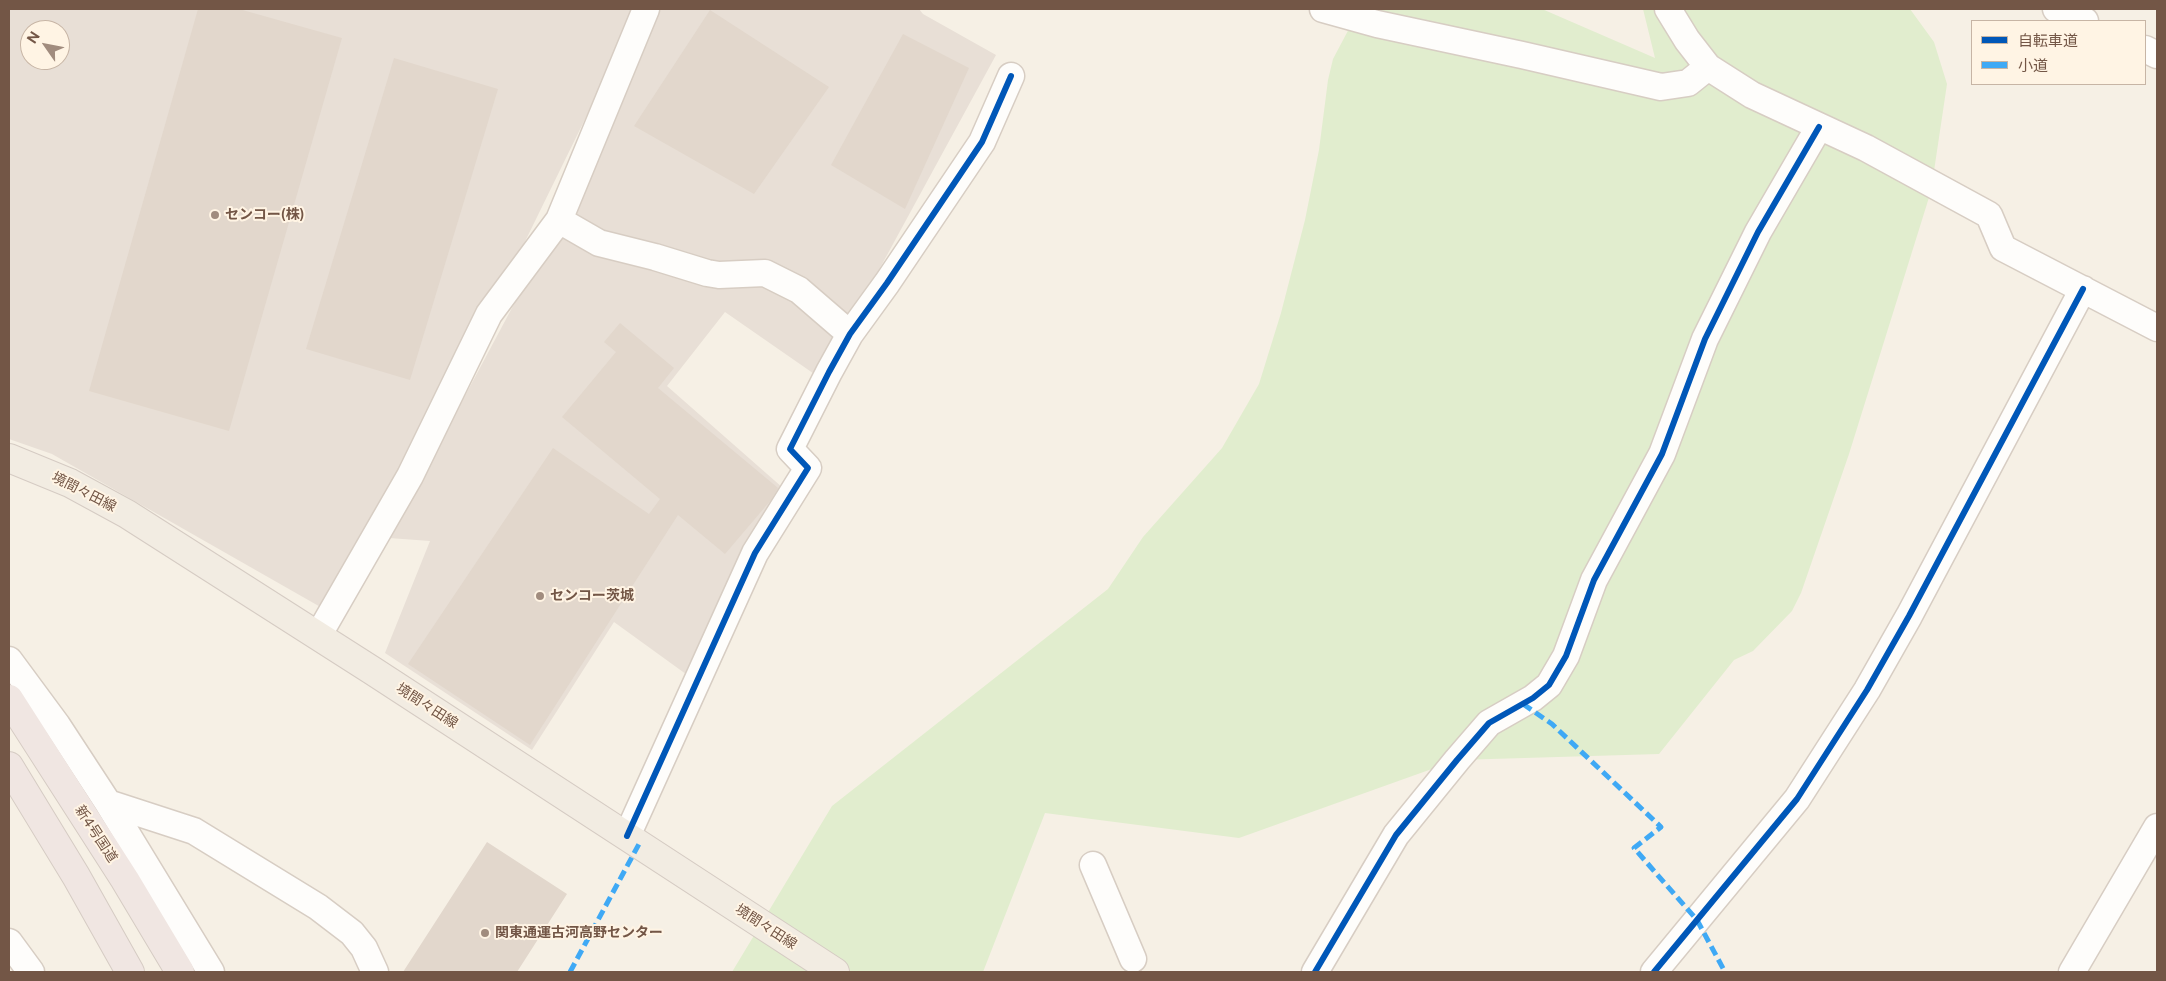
<!DOCTYPE html>
<meta charset="utf-8">
<style>
body{margin:0}
#map{position:relative;width:2166px;height:981px;overflow:hidden;background:#f6f0e5;font-family:"Public Sans","Noto Sans JP",sans-serif}
canvas{display:block}
.frame{position:absolute;inset:0;border:10px solid #735646;pointer-events:none}
.legend{position:absolute;left:1971px;top:20px;width:175px;height:65px;box-sizing:border-box;background:#fff4e4;border:1px solid #c7b5a5;margin:0;padding:6px 9px;list-style:none;font-size:15px;color:#735646}
.legend li{display:flex;align-items:center;gap:10px;height:25px}
.legend b{width:25px;border:1px solid #c7b5a5}
.north{position:absolute;left:20px;top:20px;width:50px;height:50px;box-sizing:border-box;background:#fff4e4;border:1px solid #c7b5a5;border-radius:50%;rotate:303deg;font-size:14px;font-weight:700;line-height:20px;text-align:center;color:#735646}
.north::after{content:'';display:block;margin:auto;width:18px;height:22px;background:#a18c7e;clip-path:polygon(50% 0,100% 100%,50% 72%,0 100%)}
</style>
<div id="map">
<canvas width="2166" height="981"></canvas>
<div class="frame"></div>
<ul class="legend">
<li><b style="height:6px;background:#0057b8"></b>自転車道</li>
<li><b style="height:6px;background:#3fa9f5"></b>小道</li>
</ul>
<div class="north">N</div>
</div>
<script>
const ctx = document.querySelector('canvas').getContext('2d');
ctx.lineJoin = 'round';
function fill(path, color) { ctx.fillStyle = color; ctx.fill(path, 'evenodd'); }
const poly = rows => new Path2D(rows.map(r => 'M' + r).join(''));
function stroke(path, color, width, dash) { ctx.strokeStyle = color; ctx.lineWidth = width; ctx.lineCap = dash ? 'butt' : 'round'; ctx.setLineDash(dash || []); ctx.stroke(path); }
function drawText(font, color, halo, rows, align = 'center') {
  ctx.font = font + ' "Public Sans","Noto Sans JP",sans-serif'; ctx.lineWidth = 4; ctx.setLineDash([]); ctx.textBaseline = 'middle'; ctx.strokeStyle = halo; ctx.fillStyle = color; for (const [text, x, y, turn = 0] of rows) {
    ctx.save(); ctx.translate(x, y); ctx.rotate((+turn || 0) * Math.PI / 180); ctx.textAlign = isNaN(turn) ? turn : align; if (halo) ctx.strokeText(text, 0, 0); ctx.fillText(text, 0, 0); ctx.restore();
  }
}
const industrial = poly([
 [9,9,639,9,410,476,331,613,52,454,9,439],
 [30,30,60,30,60,60,30,60],
 [644,9,919,9,923,14,996,55,820,378,725,312,667,386,783,488,690,677,614,622,532,750,385,653,430,541,389,538,559,220]
]);
const green = poly([
 [1365,9,1542,9,1655,58,1643,9,1910,9,1934,42,1947,84,1931,191,1849,454,1801,593,1792,611,1753,651,1734,660,1659,754,1457,760,1239,838,1045,813,983,972,732,972,832,806,1108,589,1143,537,1222,448,1259,384,1281,313,1305,220,1319,150,1328,80,1333,59,1351,25]
]);
const building = poly([
 [198,9,239,9,342,38,229,431,89,391],
 [710,10,829,87,754,194,634,126],
 [903,34,969,68,905,209,831,165],
 [394,58,498,89,410,380,306,349],
 [620,323,674,368,658,388,778,488,771,500,725,554,678,515,530,745,408,664,553,448,649,514,660,499,562,417,616,352,604,342],
 [487,842,567,894,517,972,403,972]
]);
const minor = poly([
 [1323,9,1377,24,1522,55,1661,87,1688,83,1708,67],
 [1668,9,1687,40,1708,67,1752,95,1866,148,1989,215,2003,248,2157,328],
 [2056,9,2085,21],
 [2145,49,2157,55],
 [559,220,599,243,655,257,707,273,719,275,765,273,799,290,850,334],
 [318,636,410,476,489,314,559,220,646,9],
 [9,660,57,725,108,803,194,831,318,907,352,933,364,948,375,972],
 [108,803,211,972],
 [627,836,755,553,808,468,790,449,829,372,850,334,887,283,982,142,1011,76],
 [1093,865,1133,959],
 [9,942,31,972],
 [1315,972,1396,835,1457,760,1489,723,1533,698,1549,685,1566,656,1594,580,1662,454,1705,339,1758,232,1819,127],
 [1654,972,1797,799,1867,690,1909,616,2083,289],
 [2072,972,2157,827]
]);
const major = poly([
 [9,458,70,483,127,514,373,671,835,972]
]);
const highway = poly([
 [9,699,125,880,180,972],
 [9,766,76,876,130,972]
]);
const quiet = poly([
 [1523,704,1552,724,1661,827,1634,848,1697,920,1725,972],
 [570,972,639,844]
]);
const cycleway = poly([
 [627,836,755,553,808,468,790,449,829,372,850,334,887,283,982,142,1011,76],
 [1315,972,1396,835,1457,760,1489,723,1533,698,1549,685,1566,656,1594,580,1662,454,1705,339,1758,232,1819,127],
 [1654,972,1797,799,1867,690,1909,616,2083,289]
]);
const markers = [
 [215,215,5,"#a18c7e"],
 [540,596,5,"#a18c7e"],
 [485,933,5,"#a18c7e"]
];
const poiNames = [
 ["センコー(株)",225,215],
 ["センコー茨城",550,596],
 ["関東通運古河高野センター",495,933]
];
const streetNames = [
 ["境間々田線",84,492,27],
 ["境間々田線",427,706,33],
 ["新4号国道",96,834,57],
 ["境間々田線",766,927,33]
];
fill(industrial, '#e8dfd6');
fill(green, '#e1edce');
fill(building, '#e2d7cc');
stroke(minor, '#d7cdc3', 29);
stroke(major, '#d5cbc3', 30);
stroke(highway, '#d5cbc3', 30);
stroke(minor, '#fefdfb', 26);
stroke(major, '#f2ece2', 28);
stroke(highway, '#f0e6e2', 28);
stroke(quiet, '#3fa9f5', 5, [10, 5]);
stroke(cycleway, '#0057b8', 6);
for (const [x, y, r, color] of markers) { const dot = new Path2D(); dot.arc(x, y, r, 0, 2 * Math.PI); ctx.fillStyle = color; ctx.fill(dot); stroke(dot, '#fff4e4', 2); }
drawText('bold 14px', '#735646', '#fff4e4', poiNames, 'left');
drawText('14px', '#735646', '#fff4e4', streetNames);
</script>
